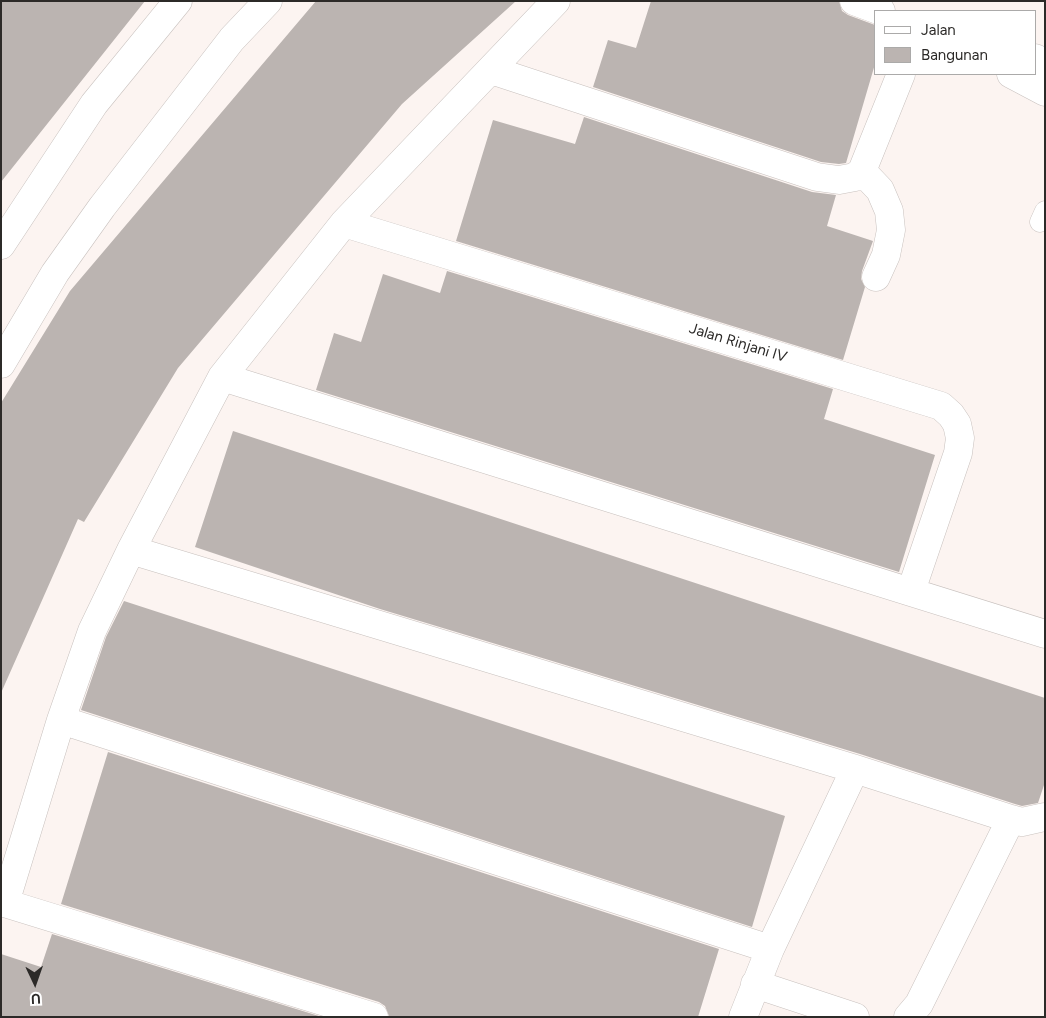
<!DOCTYPE html>
<style>
body{margin:0}
#map{position:relative;width:1046px;height:1018px;overflow:hidden;background:#fcf4f1;font-family:Figtree,sans-serif}
canvas{display:block}
.frame{position:absolute;inset:0;border:2px solid #2c2a28;pointer-events:none}
.legend{position:absolute;left:874px;top:10px;width:162px;height:65px;box-sizing:border-box;background:#fff;border:1px solid #abaaa9;margin:0;padding:6px 9px;list-style:none;font-size:15px;color:#2c2a28}
.legend li{display:flex;align-items:center;gap:10px;height:25px}
.legend b{width:25px;border:1px solid #abaaa9}
.north{position:absolute;left:10px;top:958px;width:50px;height:50px;-webkit-text-stroke:4px #fff;paint-order:stroke;rotate:177deg;font-size:14px;font-weight:700;line-height:20px;text-align:center;color:#2c2a28}
.north::after{content:'';display:block;margin:auto;width:18px;height:22px;background:#2c2a28;clip-path:polygon(50% 0,100% 100%,50% 72%,0 100%)}
</style>
<div id="map">
<canvas width="1046" height="1018"></canvas>
<div class="frame"></div>
<ul class="legend">
<li><b style="height:6px;background:#fff"></b>Jalan</li>
<li><b style="height:14px;background:#bbb4b1"></b>Bangunan</li>
</ul>
<div class="north">U</div>
</div>
<script>
const ctx = document.querySelector('canvas').getContext('2d');
ctx.lineJoin = 'round';
function fill(path, color) { ctx.fillStyle = color; ctx.fill(path, 'evenodd'); }
const poly = rows => new Path2D(rows.map(r => 'M' + r).join(''));
function stroke(path, color, width, dash) { ctx.strokeStyle = color; ctx.lineWidth = width; ctx.lineCap = dash ? 'butt' : 'round'; ctx.setLineDash(dash || []); ctx.stroke(path); }
function drawText(font, color, halo, rows, align = 'center') {
  ctx.font = font + ' Figtree,sans-serif'; ctx.lineWidth = 4; ctx.setLineDash([]); ctx.textBaseline = 'middle'; ctx.strokeStyle = halo; ctx.fillStyle = color; for (const [text, x, y, turn = 0] of rows) {
    ctx.save(); ctx.translate(x, y); ctx.rotate((+turn || 0) * Math.PI / 180); ctx.textAlign = isNaN(turn) ? turn : align; if (halo) ctx.strokeText(text, 0, 0); ctx.fillText(text, 0, 0); ctx.restore();
  }
}
const building = poly([
 [1,1,145,1,1,182],
 [316,1,516,1,402,104,178,368,84,522,78,519,1,693,1,403,70,291],
 [651,1,839,1,842,11,848,15,875,25,875,64,846,163,839,164,821,162,593,87,608,40,636,48],
 [584,117,812,192,836,195,827,226,873,241,862,271,861,279,865,287,843,360,456,241,493,120,575,144],
 [447,271,833,389,824,419,935,455,899,572,316,390,334,333,361,342,383,274,440,293],
 [233,431,1045,698,1045,782,1038,803,1022,806,1015,804,860,754,380,609,195,547],
 [124,601,785,816,752,927,81,710,106,637],
 [108,752,719,949,698,1017,393,1017,389,1016,385,1006,379,1002,61,904],
 [52,934,319,1016,319,1017,1,1017,1,954,41,967]
]);
const lane = poly([
 [1040,222,1045,211]
]);
const street = poly([
 [854,1,881,11],
 [1035,58,1045,63],
 [491,70,817,177,839,180,855,177,862,171,901,74],
 [1011,74,1045,92],
 [862,171,880,190,889,211,891,230,886,255,876,277],
 [344,223,941,406,951,415,957,424,960,438,958,453,911,591],
 [1,245,94,104,178,1],
 [1,364,55,273,102,207,232,39,268,1],
 [222,377,1045,634],
 [131,550,855,769,1011,819,1022,822,1045,817],
 [61,720,770,949],
 [1,902,374,1017],
 [5,903,61,720,92,631,131,550,222,377,344,223,556,1],
 [755,984,855,1017],
 [743,1017,770,949,855,769],
 [908,1017,919,1004,1011,819]
]);
const streetNames = [
 ["Jalan Rinjani IV",738,343,17]
];
fill(building, '#bbb4b1');
stroke(lane, '#c8c1be', 21);
stroke(street, '#c8c1be', 29);
stroke(lane, '#fff', 20);
stroke(street, '#fff', 28);
drawText('15px', '#2c2a28', '#fff', streetNames);
</script>
